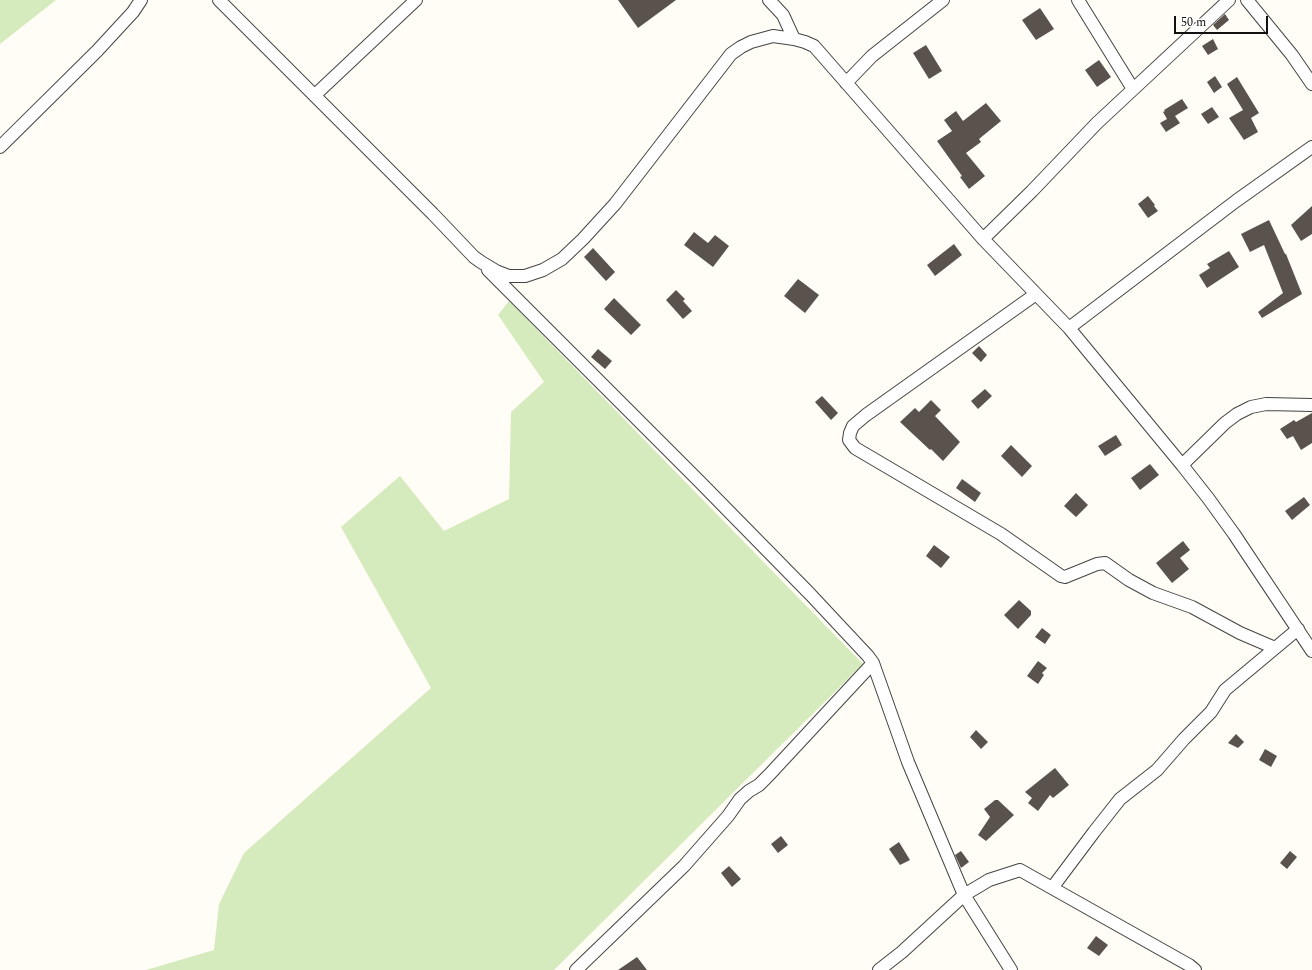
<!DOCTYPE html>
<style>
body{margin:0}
#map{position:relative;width:1312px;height:970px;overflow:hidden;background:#fffdf5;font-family:Spectral,serif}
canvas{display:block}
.scale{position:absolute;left:1174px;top:16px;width:94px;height:18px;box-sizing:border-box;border:2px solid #111;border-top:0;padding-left:5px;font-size:12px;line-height:14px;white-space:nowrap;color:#111;-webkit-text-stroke:3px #fff;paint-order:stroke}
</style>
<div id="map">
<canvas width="1312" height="970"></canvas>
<div class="scale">50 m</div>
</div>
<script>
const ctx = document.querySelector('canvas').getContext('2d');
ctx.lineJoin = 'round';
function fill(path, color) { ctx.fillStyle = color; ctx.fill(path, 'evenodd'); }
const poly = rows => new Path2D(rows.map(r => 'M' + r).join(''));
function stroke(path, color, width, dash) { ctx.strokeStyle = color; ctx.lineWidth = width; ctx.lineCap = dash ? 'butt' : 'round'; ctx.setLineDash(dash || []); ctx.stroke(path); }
const green = poly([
 [0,0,56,0,0,44],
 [509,301,863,664,554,970,146,970,214,950,219,904,244,853,431,688,341,527,400,476,444,531,509,499,511,412,544,382,498,315]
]);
const building = poly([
 [618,0,676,0,638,28],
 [1040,8,1054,29,1036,40,1022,20],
 [1225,14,1229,20,1217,30,1213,25],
 [1213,39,1218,49,1208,55,1202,46],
 [926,45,942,71,929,79,913,53],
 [1099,60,1111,77,1097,87,1085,70],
 [1215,76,1222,87,1214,93,1207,82],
 [1237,77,1259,113,1251,118,1258,132,1244,140,1229,118,1243,110,1227,84],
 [1182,99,1188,108,1175,116,1180,123,1166,132,1160,123,1167,119,1163,112,1165,111,1164,110],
 [986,103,1001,121,979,139,981,142,966,153,985,176,969,189,960,177,962,176,937,141,952,131,944,120,956,111,963,121],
 [1212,107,1219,117,1208,124,1201,114],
 [1148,196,1155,205,1154,206,1158,211,1148,218,1138,204],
 [1312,206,1312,234,1301,241,1291,225],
 [1269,220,1285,254,1286,254,1302,294,1262,318,1258,312,1283,293,1264,245,1250,252,1241,234],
 [694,232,708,243,715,235,729,246,713,267,684,245],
 [954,244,962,255,935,276,927,265],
 [593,248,615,272,606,281,584,257],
 [1229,251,1239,267,1207,288,1199,275,1210,268,1207,264],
 [798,279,819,295,805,313,784,296],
 [676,290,685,299,683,301,692,311,683,319,666,300],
 [614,298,641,325,631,335,604,309],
 [979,346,987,355,981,362,972,353],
 [598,349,612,361,605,369,591,357],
 [985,389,992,396,978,409,971,401],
 [822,396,838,413,831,420,815,402],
 [931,400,941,410,935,416,960,442,943,461,931,449,930,450,900,422,915,408,919,412],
 [1312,413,1312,443,1301,450,1293,436,1287,439,1280,429,1294,420,1296,422],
 [1116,435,1122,445,1105,456,1098,446],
 [1011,445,1032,466,1022,477,1001,456],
 [1150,464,1159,475,1140,490,1131,478],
 [962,479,981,493,975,502,956,488],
 [1076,493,1088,505,1076,517,1064,506],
 [1304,497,1310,505,1292,520,1285,511],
 [1183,541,1190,550,1180,558,1189,569,1172,583,1156,563],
 [934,545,950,557,941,568,926,556],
 [1019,600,1031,611,1031,615,1018,629,1004,615],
 [1042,628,1051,635,1045,644,1035,637],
 [1038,661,1047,668,1042,673,1044,675,1038,684,1027,676],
 [976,730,988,742,981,749,970,737],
 [1236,734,1244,742,1238,748,1228,743],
 [1265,749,1277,756,1271,767,1259,760],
 [1055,768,1069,785,1053,798,1050,795,1038,811,1028,803,1032,798,1025,792],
 [995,800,998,800,1014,815,986,841,978,835,990,817,984,809],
 [781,836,788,845,778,853,771,844],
 [899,842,910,860,900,865,889,849],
 [961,851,969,862,961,868,955,855],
 [1290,851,1297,857,1287,869,1280,863],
 [729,866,741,879,732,887,721,873],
 [1096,936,1108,945,1099,956,1087,948],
 [637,957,647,970,618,970]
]);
const minor = poly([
 [219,0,433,214,474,257,481,262,496,271,509,276,525,276,543,270,562,259,583,239,615,204,731,54,741,47,751,42,773,36,794,39,805,42,814,46,983,239,1069,328,1182,465,1208,498,1234,534,1312,651],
 [769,0,783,15,794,39],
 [1078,0,1133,89],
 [1247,0,1292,55,1312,84],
 [846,83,872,56,943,0],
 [315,95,416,0],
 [0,147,97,51,133,12,141,0],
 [983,239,1032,191,1097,123,1229,0],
 [488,270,699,481,810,594,868,656,873,663,908,762,964,895,1011,970],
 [1036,294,866,415,853,426,850,433,849,440,855,448,1001,534,1061,576,1065,577,1097,564,1105,563,1129,580,1153,593,1192,607,1240,633,1275,648],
 [1069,328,1236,201,1312,147],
 [1182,465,1225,423,1237,414,1251,407,1266,404,1312,405],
 [1052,888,1094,832,1120,799,1157,770,1184,739,1211,712,1225,690,1298,629],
 [576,970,684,866,728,816,740,799,749,791,759,785,769,775,873,663],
 [879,970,902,952,964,895,989,880,1020,870,1189,965,1195,970]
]);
fill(green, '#d5ebbd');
fill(building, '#5a524d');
stroke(minor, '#444', 14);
stroke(minor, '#fff', 12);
</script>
